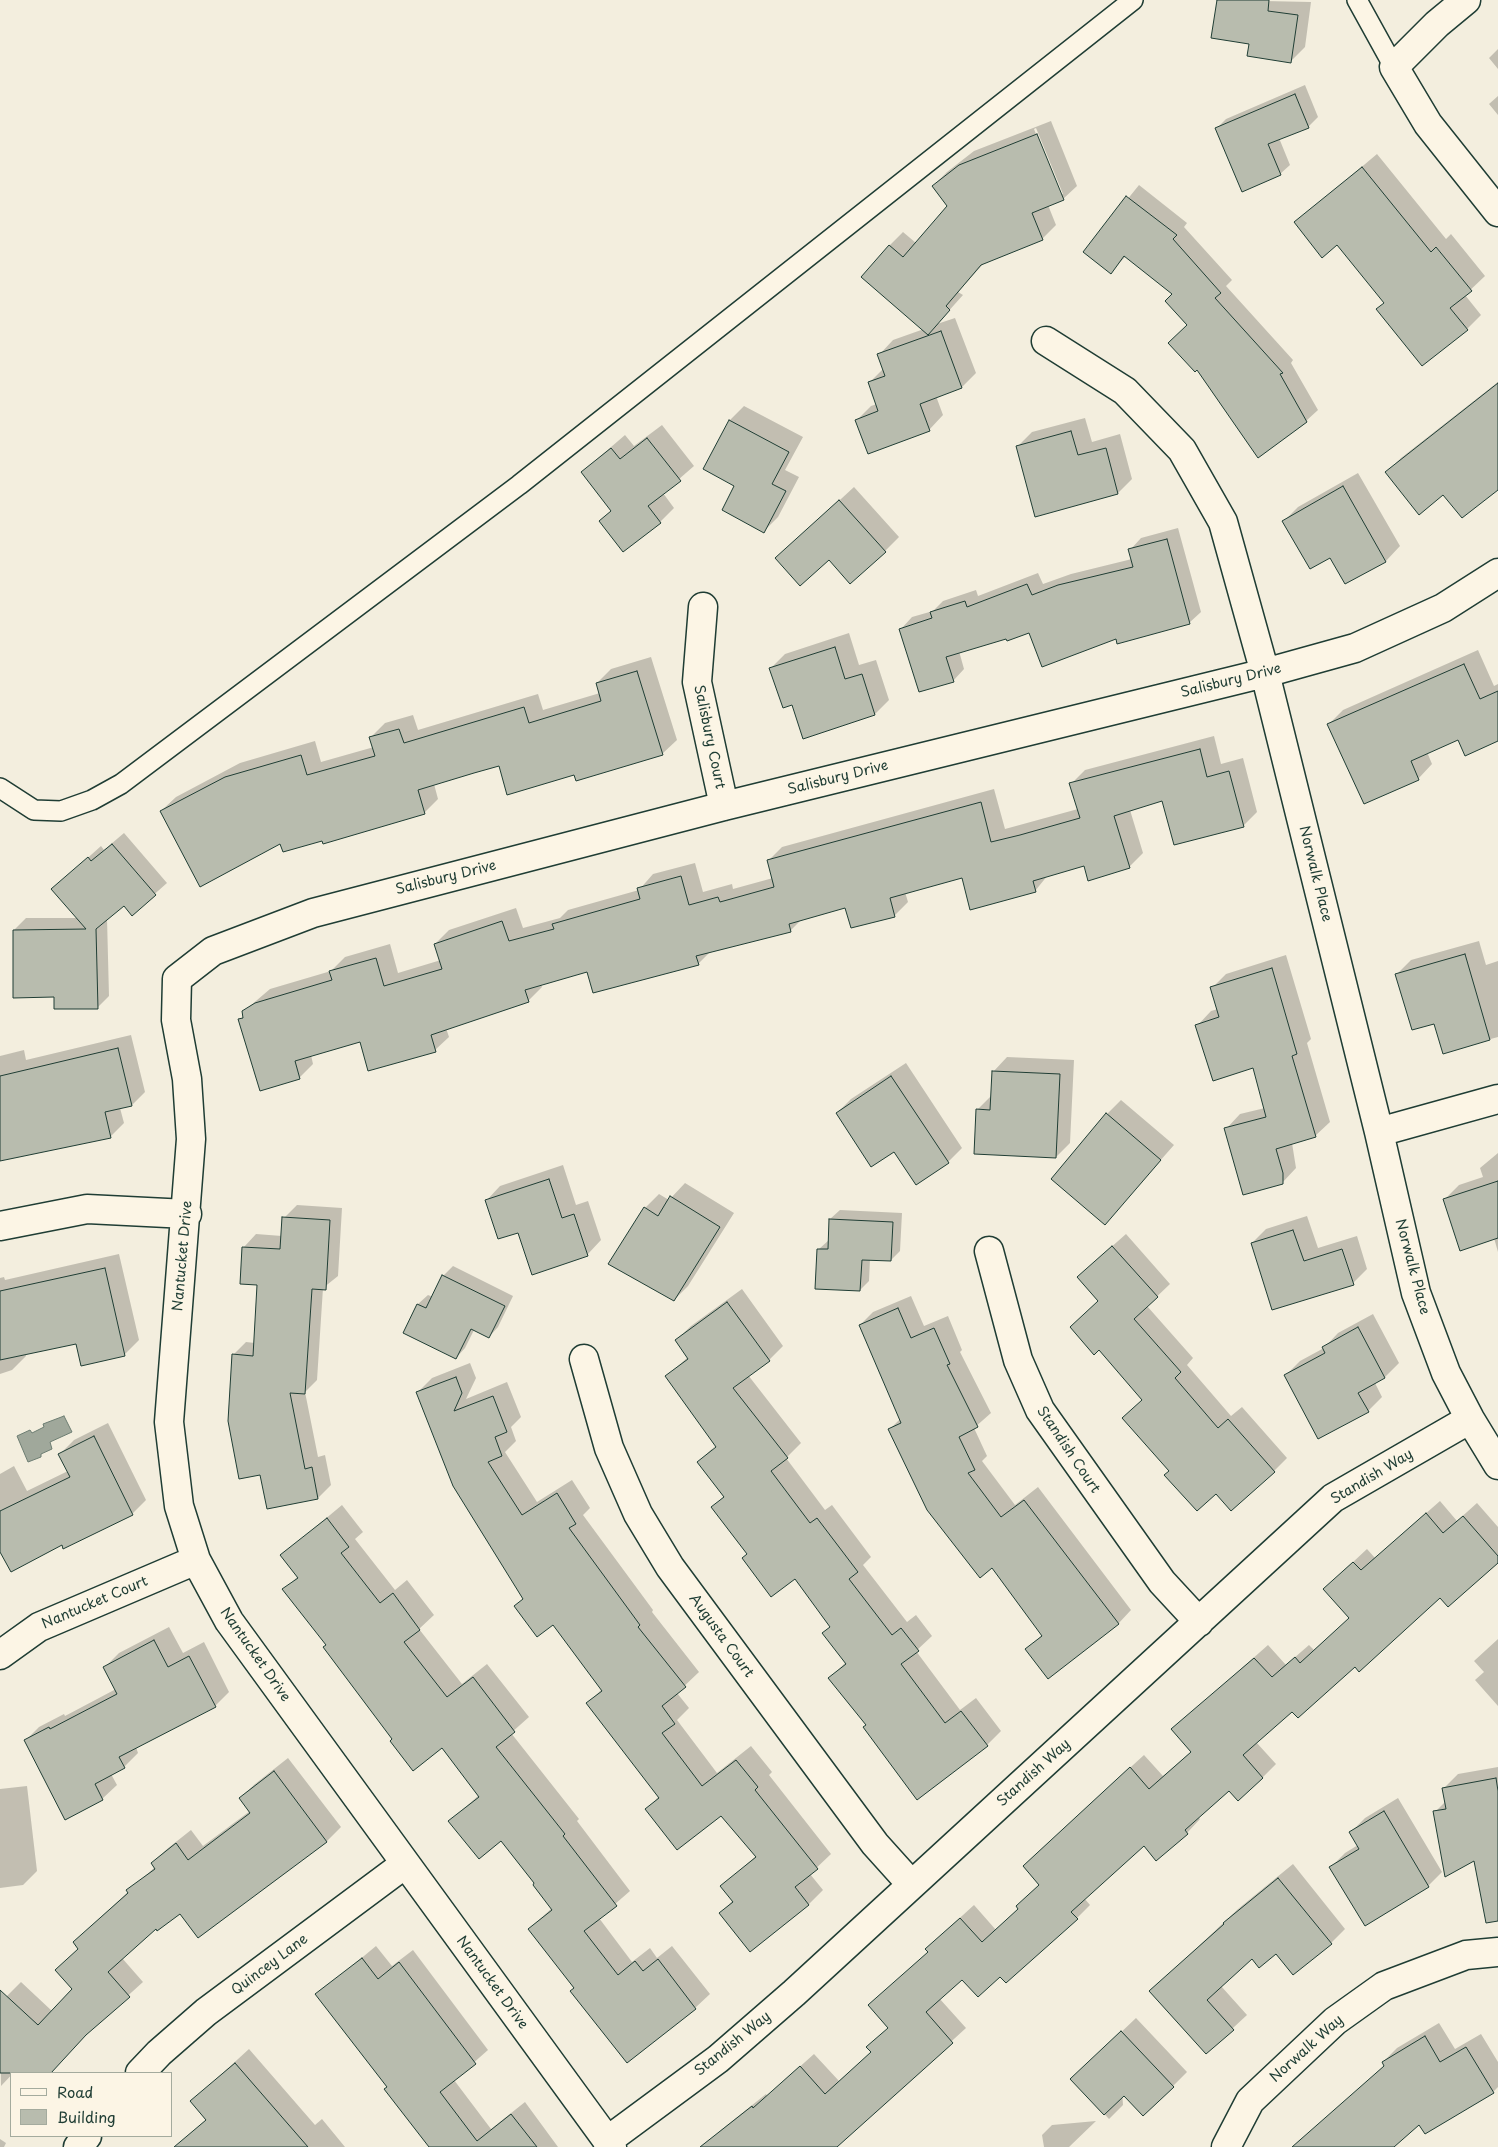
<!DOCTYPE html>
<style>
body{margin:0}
#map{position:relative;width:1498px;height:2147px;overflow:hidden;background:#f3eede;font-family:"Playpen Sans",sans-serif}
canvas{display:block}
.legend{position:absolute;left:10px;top:2072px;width:162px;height:65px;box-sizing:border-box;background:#fcf5e5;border:1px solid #a4ab9e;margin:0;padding:6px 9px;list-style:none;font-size:15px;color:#1f3d34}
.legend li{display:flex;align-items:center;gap:10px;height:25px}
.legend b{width:25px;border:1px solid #a4ab9e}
</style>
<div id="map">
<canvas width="1498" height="2147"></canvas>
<ul class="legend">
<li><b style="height:6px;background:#fcf5e5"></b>Road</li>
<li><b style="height:14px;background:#b8bcae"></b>Building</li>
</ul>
</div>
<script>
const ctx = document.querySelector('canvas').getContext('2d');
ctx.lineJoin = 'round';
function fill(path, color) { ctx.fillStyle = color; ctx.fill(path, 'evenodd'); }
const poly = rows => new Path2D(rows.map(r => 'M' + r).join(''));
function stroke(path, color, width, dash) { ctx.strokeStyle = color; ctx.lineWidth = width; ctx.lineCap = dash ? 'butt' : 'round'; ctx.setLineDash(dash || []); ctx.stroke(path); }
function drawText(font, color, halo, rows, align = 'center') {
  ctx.font = font + ' "Playpen Sans",sans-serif'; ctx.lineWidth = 4; ctx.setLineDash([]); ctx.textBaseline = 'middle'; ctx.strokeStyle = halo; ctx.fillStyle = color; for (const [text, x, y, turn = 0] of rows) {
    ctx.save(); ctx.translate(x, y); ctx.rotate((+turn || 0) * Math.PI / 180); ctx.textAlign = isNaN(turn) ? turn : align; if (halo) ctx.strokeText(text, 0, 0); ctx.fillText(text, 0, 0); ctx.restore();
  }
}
const water = poly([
 [64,1416,72,1432,50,1442,52,1449,41,1454,41,1457,28,1462,17,1436,30,1430,32,1433,44,1427,43,1424,64,1416]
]);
const shadow = poly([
 [1218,0,1311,2,1305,47,1291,61,1251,43],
 [1498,49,1498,69,1489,58],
 [1305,85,1318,117,1308,127,1279,138,1290,165,1280,174,1217,128,1226,119],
 [1498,96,1498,115,1489,104],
 [1051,121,1077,186,1063,199,1048,205,1056,225,1042,239,984,263,958,292,963,295,937,324,955,318,976,373,962,387,936,396,943,415,929,430,857,420,871,406,877,404,869,383,884,368,879,355,893,340,924,329,889,246,903,232,916,243,948,206,933,186,947,172,974,151],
 [1036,128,1063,194,1060,194,1034,129],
 [1377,154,1446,239,1451,234,1485,276,1465,295,1481,315,1467,329,1385,302,1338,244,1295,223],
 [1139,185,1187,223,1184,227,1232,280,1226,286,1293,360,1291,363,1318,410,1306,421,1188,324,1174,294,1126,256,1111,272,1085,252],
 [1498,382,1498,488,1444,494,1387,472,1401,458],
 [744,406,803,437,785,470,799,477,778,517,764,531,736,486,704,469,730,420],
 [1085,418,1092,442,1120,434,1132,479,1118,493,1018,446,1032,432],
 [662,425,694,466,663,493,674,508,660,522,600,521,612,510,582,472,625,435,634,446],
 [1358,473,1400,546,1386,561,1346,583,1331,556,1284,521,1298,507],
 [854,487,899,537,885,551,829,558,777,558],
 [1178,528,1201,612,1189,623,1116,638,1030,631,959,651,964,669,953,681,901,629,912,617,933,611,943,601,976,590,978,596,1038,573,1043,584,1071,574,1132,559,1130,550,1141,538],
 [849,633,859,665,876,660,889,700,875,714,793,703,771,668,785,654],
 [1478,650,1494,686,1498,684,1498,740,1458,738,1427,752,1432,764,1418,779,1329,724,1343,710],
 [651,657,677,740,662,754,575,774,500,764,434,784,438,799,424,813,323,839,281,842,161,811,176,797,240,763,315,741,321,762,374,747,371,737,385,723,413,715,418,730,538,694,543,710,600,693,597,683,611,669],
 [1214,736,1221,764,1243,758,1257,812,1243,826,1163,799,1130,810,1143,853,1129,867,1085,864,1048,875,1035,891,962,876,905,892,908,902,894,916,846,906,802,919,791,930,711,951,698,964,588,971,541,984,542,987,528,1001,446,1028,449,1037,435,1050,360,1041,311,1055,313,1064,299,1078,240,1020,244,1016,243,1012,270,989,331,971,345,957,390,944,398,973,441,960,435,944,449,930,516,908,523,928,560,918,568,910,639,890,653,874,695,863,703,892,732,884,733,889,773,878,768,861,782,847,994,789,1005,829,1078,809,1071,784,1085,770],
 [124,833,167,883,132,914,124,904,107,918,109,996,97,1008,55,996,14,930,26,918,78,918,53,889,101,846,104,850],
 [1479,941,1486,965,1498,961,1498,1037,1443,1052,1435,1022,1397,974,1411,960],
 [1286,955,1311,1039,1307,1043,1330,1122,1315,1136,1292,1143,1296,1168,1282,1183,1226,1129,1240,1114,1265,1108,1254,1066,1197,1026,1211,1011,1218,1009,1212,988,1226,974],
 [131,1035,145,1092,132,1105,120,1108,124,1123,111,1136,0,1159,0,1056,24,1050,26,1060],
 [1007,1057,1074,1060,1070,1143,1056,1157,977,1110,992,1095,993,1072],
 [906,1063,962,1148,948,1162,837,1113,851,1099],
 [1121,1100,1174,1145,1105,1223,1107,1114],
 [1498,1153,1498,1252,1494,1238,1444,1200,1459,1185,1483,1177,1480,1168],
 [563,1165,576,1205,588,1201,601,1240,587,1255,519,1231,486,1201,500,1186],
 [685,1183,734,1213,688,1286,674,1300,645,1208,659,1194,669,1200],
 [297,1205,342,1208,338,1276,323,1288,317,1380,305,1392,318,1457,325,1455,331,1485,318,1498,268,1507,233,1355,246,1342,255,1343,259,1284,244,1247,256,1234,282,1236,284,1218],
 [840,1210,902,1213,900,1251,891,1260,870,1259,869,1281,860,1290,819,1249,829,1240,830,1219],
 [1307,1216,1318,1248,1357,1236,1367,1269,1353,1283,1252,1243,1266,1229],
 [1126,1234,1170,1284,1147,1306,1193,1358,1187,1365,1231,1416,1242,1407,1287,1458,1274,1471,1217,1493,1170,1470,1143,1399,1099,1301,1091,1265],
 [119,1254,139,1340,124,1355,77,1342,26,1353,26,1356,12,1370,0,1374,0,1278,4,1277,5,1280],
 [453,1266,513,1296,498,1327,489,1337,474,1330,465,1348,456,1358,405,1333,418,1304,428,1295,433,1297,443,1276],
 [742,1289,783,1346,769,1360,748,1375,801,1443,786,1458,825,1510,832,1505,871,1557,863,1565,907,1622,916,1615,932,1636,916,1651,960,1710,976,1698,1001,1731,987,1745,867,1725,830,1678,846,1662,824,1633,831,1626,795,1577,743,1558,748,1553,713,1507,724,1496,698,1462,716,1445,667,1376,688,1357,676,1340,691,1326],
 [720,1442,712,1452,712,1449],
 [911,1296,924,1326,948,1316,962,1350,960,1352,991,1413,974,1428,987,1456,982,1461,1015,1505,1038,1487,1131,1610,1118,1624,1027,1649,1043,1634,890,1429,901,1418,860,1325,873,1312],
 [1373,1314,1399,1363,1385,1377,1375,1383,1382,1397,1368,1411,1285,1376,1300,1361,1324,1348,1338,1333],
 [470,1363,476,1378,466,1399,507,1382,521,1417,511,1427,516,1441,505,1452,537,1502,572,1480,590,1508,583,1515,653,1610,652,1612,699,1672,677,1693,689,1708,677,1720,717,1773,751,1746,772,1772,769,1775,831,1854,810,1874,823,1890,809,1904,750,1950,721,1913,733,1900,722,1886,756,1856,721,1814,647,1809,659,1796,588,1703,602,1689,554,1623,515,1606,524,1598,418,1392,432,1378],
 [108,1423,146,1500,132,1514,62,1544,0,1551,0,1474,14,1466,27,1491,68,1471,60,1454,74,1440],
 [1440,1501,1457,1521,1477,1503,1498,1527,1498,1562,1440,1596,1355,1666,1292,1710,1256,1742,1276,1764,1262,1778,1230,1789,1198,1817,1200,1819,1187,1833,1156,1859,1144,1845,1084,1898,1090,1905,1077,1918,1000,1975,962,1978,939,1998,966,2028,836,2147,711,2147,707,2143,721,2130,766,2094,767,2096,814,2054,839,2081,872,2052,889,2027,929,1951,940,1936,974,1905,996,1930,1019,1909,1040,1884,1024,1866,1038,1852,1144,1755,1163,1776,1192,1751,1173,1729,1268,1645,1286,1665,1309,1645,1314,1650,1350,1618,1338,1576,1367,1549,1375,1558],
 [342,1505,363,1532,355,1539,395,1590,407,1580,434,1615,419,1629,462,1684,487,1664,529,1717,511,1733,579,1819,577,1821,630,1891,599,1918,632,1962,650,1948,657,1958,672,1946,710,1994,695,2008,627,2061,575,1988,529,1929,552,1908,536,1883,501,1839,450,1821,479,1795,442,1747,394,1739,327,1645,284,1590,298,1576,282,1555],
 [169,1627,183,1653,204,1642,229,1692,215,1706,136,1747,138,1753,124,1767,111,1774,117,1785,102,1799,25,1741,39,1727,64,1714,65,1716,116,1689,105,1667,119,1653],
 [1498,1639,1498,1706,1475,1680,1484,1672,1474,1661],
 [288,1758,341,1827,327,1841,198,1936,180,1913,156,1927,122,1958,143,1982,91,2029,50,2073,25,2073,19,2067,1,2086,0,2000,1,2002,21,1982,52,2011,73,1989,79,1948,89,1928,155,1867,152,1863,167,1849,191,1830,203,1846,250,1811,240,1798,255,1784],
 [1498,1767,1498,1883,1435,1812,1446,1801,1443,1789,1458,1774],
 [27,1786,37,1871,23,1885,0,1888,0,1789],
 [1398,1798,1442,1872,1428,1886,1331,1867,1345,1853,1358,1845,1351,1832,1365,1818],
 [1293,1864,1345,1929,1331,1943,1252,1958,1221,1986,1247,2015,1206,2053,1151,1991,1238,1909],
 [376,1946,392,1966,413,1950,488,2050,454,2080,491,2129,525,2102,558,2147,451,2147,389,2087,317,1995],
 [1136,2018,1187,2072,1173,2086,1122,2091,1123,2105,1109,2119,1072,2079],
 [1439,2023,1455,2049,1481,2034,1498,2062,1498,2087,1493,2092,1425,2132,1420,2123,1392,2147,1305,2147,1385,2065,1383,2062,1397,2048],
 [249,2049,315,2125,322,2119,345,2147,195,2147,187,2137,207,2119,192,2101],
 [1096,2121,1069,2147,1044,2147,1042,2135,1052,2125],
 [0,2139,6,2143,4,2147,0,2147]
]);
const building = poly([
 [1217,0,1269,0,1268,11,1298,15,1291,63,1247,56,1249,44,1211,38,1217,0],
 [1295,94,1309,128,1268,144,1281,175,1242,192,1215,128,1295,94],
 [1037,134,1064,200,1032,213,1043,240,981,265,946,306,950,310,928,335,861,277,889,245,903,257,947,206,932,186,959,165,1037,134],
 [1362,167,1431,252,1436,247,1472,291,1450,308,1468,330,1422,366,1376,309,1384,303,1337,245,1322,258,1294,222,1362,167],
 [1126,196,1177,235,1173,239,1221,293,1215,298,1283,373,1280,374,1307,422,1258,458,1197,370,1195,372,1168,343,1187,325,1165,301,1172,294,1124,256,1111,274,1083,252,1126,196],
 [941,331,962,388,920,404,930,431,868,454,855,420,878,411,868,382,885,376,877,354,941,331],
 [1498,383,1498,490,1462,518,1443,495,1419,515,1385,472,1498,383],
 [729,420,789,452,772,484,786,491,764,533,722,510,734,486,703,469,729,420],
 [1071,431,1078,455,1106,448,1118,494,1035,517,1016,446,1071,431],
 [647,438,681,481,648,506,661,523,623,552,599,521,611,511,581,472,611,448,620,459,647,438],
 [1343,486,1386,562,1345,584,1330,558,1310,569,1282,521,1343,486],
 [839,500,886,552,850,584,829,560,800,586,775,558,839,500],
 [1167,539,1190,624,1117,644,1116,639,1042,667,1029,633,1007,641,1006,639,946,657,954,682,919,692,899,629,932,618,930,612,965,601,967,607,1027,584,1032,595,1058,585,1133,567,1128,549,1167,539],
 [835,647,845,679,862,674,875,715,803,739,792,705,783,708,769,668,835,647],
 [1464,664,1480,699,1498,691,1498,741,1465,756,1458,740,1411,761,1419,780,1364,804,1327,724,1464,664],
 [637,671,663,755,576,781,574,775,507,795,499,766,474,773,418,790,425,814,323,844,322,841,283,852,280,844,200,887,160,811,225,777,301,755,307,775,375,756,369,737,399,729,404,743,524,707,529,723,601,701,596,683,637,671],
 [1200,749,1207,777,1229,771,1244,827,1174,845,1162,801,1114,816,1130,868,1088,881,1084,866,1033,881,1036,892,970,910,962,878,890,898,895,917,851,928,845,908,789,924,791,932,696,956,699,965,593,993,587,972,525,990,529,1002,431,1035,436,1052,368,1071,360,1042,295,1061,300,1079,260,1091,238,1019,243,1018,242,1011,255,1003,332,980,329,971,376,958,384,986,442,969,434,944,502,921,509,941,554,929,552,924,640,899,637,888,681,876,689,905,718,897,720,902,774,887,767,860,981,802,991,842,1020,835,1080,818,1069,783,1200,749],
 [112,844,156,895,132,916,124,906,96,929,98,1009,54,1009,54,997,13,998,13,930,86,929,51,889,88,857,91,861,112,844],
 [1465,954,1490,1040,1443,1054,1434,1024,1412,1030,1395,974,1465,954],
 [1272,968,1297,1054,1292,1056,1316,1137,1276,1149,1283,1173,1283,1184,1243,1195,1224,1128,1266,1117,1253,1068,1213,1081,1195,1025,1219,1017,1210,987,1272,968],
 [118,1048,132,1106,105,1112,111,1138,0,1161,0,1076,118,1048],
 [992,1071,1060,1074,1056,1158,974,1154,976,1109,990,1110,992,1071],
 [891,1076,949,1163,916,1185,894,1152,871,1167,836,1113,891,1076],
 [1106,1113,1161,1160,1105,1225,1051,1179,1106,1113],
 [549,1179,562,1218,574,1214,588,1256,532,1275,518,1233,498,1239,485,1200,549,1179],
 [1498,1181,1498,1238,1460,1251,1443,1199,1498,1181],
 [670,1196,720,1227,674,1301,608,1264,644,1207,658,1216,670,1196],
 [282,1217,330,1220,326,1290,312,1289,305,1394,290,1393,305,1469,312,1467,318,1499,267,1509,260,1475,239,1479,228,1421,232,1354,253,1356,257,1285,240,1284,242,1247,280,1249,282,1217],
 [829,1219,893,1222,891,1261,862,1260,860,1291,815,1289,817,1249,828,1249,829,1219],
 [1293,1230,1304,1261,1342,1249,1354,1285,1272,1310,1251,1243,1293,1230],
 [1112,1246,1158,1297,1134,1319,1181,1372,1175,1378,1218,1428,1228,1419,1275,1472,1231,1511,1216,1494,1197,1511,1164,1475,1169,1471,1122,1418,1142,1400,1099,1350,1094,1355,1070,1327,1098,1301,1077,1277,1112,1246],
 [105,1268,125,1356,81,1366,76,1344,0,1360,0,1291,105,1268],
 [442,1275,505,1306,489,1338,471,1329,456,1359,403,1333,417,1304,426,1308,442,1275],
 [727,1302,770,1361,733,1388,788,1458,771,1471,810,1523,817,1518,858,1572,849,1579,892,1635,901,1628,919,1651,901,1664,945,1723,961,1711,988,1746,917,1800,863,1727,866,1725,828,1678,846,1664,822,1633,830,1627,795,1579,771,1597,742,1558,747,1554,711,1507,724,1497,697,1462,716,1447,665,1376,688,1359,675,1340,727,1302],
 [898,1308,911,1338,934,1328,950,1364,947,1365,978,1427,959,1437,975,1470,968,1473,1001,1517,1024,1500,1119,1624,1048,1679,1025,1649,1042,1636,992,1568,980,1578,927,1510,888,1429,901,1423,859,1325,898,1308],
 [1358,1327,1385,1378,1358,1393,1369,1412,1318,1439,1284,1375,1325,1353,1322,1347,1358,1327],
 [456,1377,462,1393,454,1411,493,1396,507,1432,495,1437,502,1456,488,1462,522,1515,557,1493,576,1524,569,1528,640,1625,638,1627,686,1687,662,1706,675,1724,662,1733,702,1786,736,1760,758,1787,755,1790,818,1869,795,1887,809,1905,750,1952,719,1913,733,1902,720,1886,756,1857,721,1816,677,1850,645,1809,659,1798,586,1703,602,1691,553,1625,537,1637,514,1606,523,1599,453,1486,416,1392,456,1377],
 [94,1436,133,1515,63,1549,62,1545,11,1572,0,1552,0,1511,70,1477,58,1454,94,1436],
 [1426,1513,1443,1533,1463,1516,1498,1556,1498,1563,1448,1607,1440,1598,1359,1672,1355,1667,1298,1718,1292,1712,1243,1755,1263,1778,1238,1801,1229,1791,1185,1830,1188,1834,1156,1861,1144,1846,1071,1912,1078,1919,1006,1983,1000,1977,978,1997,962,1980,926,2012,953,2043,837,2147,700,2147,752,2106,753,2108,800,2066,825,2094,871,2052,866,2047,888,2028,868,2005,928,1952,925,1949,960,1918,982,1942,1018,1909,1016,1906,1039,1885,1023,1866,1130,1767,1149,1789,1191,1752,1171,1729,1254,1658,1272,1677,1295,1657,1300,1663,1349,1618,1323,1589,1353,1562,1361,1570,1426,1513],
 [327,1518,349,1547,341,1553,380,1603,393,1593,420,1630,404,1642,447,1697,473,1677,515,1732,496,1747,565,1834,563,1836,617,1906,584,1931,618,1975,635,1961,643,1971,658,1959,696,2009,627,2063,570,1991,574,1988,528,1929,552,1910,533,1885,534,1883,501,1841,479,1859,448,1821,479,1797,442,1748,413,1771,390,1741,392,1739,323,1647,326,1645,282,1589,298,1578,280,1555,327,1518],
 [154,1640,168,1667,189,1656,216,1707,119,1757,125,1768,95,1784,103,1800,65,1820,24,1740,49,1727,50,1729,117,1694,103,1667,154,1640],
 [274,1771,327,1842,198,1938,180,1914,157,1931,156,1929,108,1972,130,1997,86,2035,51,2073,0,2073,0,1990,38,2025,72,1989,55,1970,78,1949,73,1942,128,1893,126,1890,155,1869,151,1863,176,1843,188,1860,250,1813,239,1798,274,1771],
 [1496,1778,1498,1791,1498,1921,1486,1923,1474,1861,1445,1877,1433,1811,1446,1809,1442,1788,1496,1778],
 [1384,1811,1429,1887,1365,1926,1329,1867,1359,1849,1349,1832,1384,1811],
 [1278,1878,1332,1944,1293,1975,1276,1954,1259,1968,1252,1959,1207,2000,1234,2030,1206,2054,1149,1991,1224,1924,1223,1923,1278,1878],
 [362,1958,378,1979,399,1962,476,2064,440,2092,477,2141,511,2114,537,2147,429,2147,384,2089,387,2087,315,1994,362,1958],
 [1121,2031,1174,2087,1143,2116,1124,2096,1104,2115,1070,2079,1121,2031],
 [1425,2036,1440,2062,1466,2047,1494,2093,1425,2134,1419,2125,1394,2147,1292,2147,1384,2066,1382,2062,1425,2036],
 [235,2063,308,2147,174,2147,206,2120,190,2101,235,2063]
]);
const lane = poly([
 [1357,0,1394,67],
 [0,788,34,810,61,811,92,800,121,784,519,485,1133,0]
]);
const street = poly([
 [1466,0,1437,24,1394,67,1428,124,1498,212],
 [1046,341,1125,391,1182,450,1223,522,1265,673,1379,1132,1416,1293,1446,1373,1470,1419,1498,1465],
 [703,607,697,682,724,806],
 [1379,1132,1498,1099],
 [0,1226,87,1209,187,1214],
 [989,1251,1018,1360,1040,1410,1162,1582,1199,1622],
 [584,1359,609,1448,638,1514,670,1567,875,1844,911,1884],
 [0,1655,39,1627,196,1560],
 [140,2073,159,2053,206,2012,405,1864],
 [607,2141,718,2059,794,1993,1333,1498,1470,1419],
 [78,2147,87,2136],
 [612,2147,229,1621,196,1560,179,1506,169,1422,191,1139,187,1079,176,1020,177,979,213,951,313,913,724,806,1265,673,1355,648,1443,608,1498,573],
 [1226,2147,1250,2101,1335,2021,1384,1986,1466,1955,1498,1952]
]);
const streetNames = [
 ["Salisbury Drive",1231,681,-14],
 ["Salisbury Court",709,737,78],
 ["Salisbury Drive",838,778,-14],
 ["Norwalk Place",1315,874,76],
 ["Salisbury Drive",446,878,-14],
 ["Nantucket Drive",183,1256,-85],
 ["Norwalk Place",1412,1267,75],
 ["Standish Court",1068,1450,56],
 ["Standish Way",1372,1477,-31],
 ["Nantucket Court",95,1603,-23],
 ["Augusta Court",721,1636,54],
 ["Nantucket Drive",255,1655,55],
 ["Standish Way",1034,1773,-42],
 ["Quincey Lane",270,1965,-37],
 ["Nantucket Drive",492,1983,54],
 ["Standish Way",733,2044,-39],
 ["Norwalk Way",1307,2049,-42]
];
fill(water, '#a0a89b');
stroke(water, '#6c7d72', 1);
fill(shadow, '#0003');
fill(building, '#b8bcae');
stroke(building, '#1f3d34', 1);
stroke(lane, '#1f3d34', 22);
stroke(street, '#1f3d34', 31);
stroke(lane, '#fcf5e5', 19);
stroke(street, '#fcf5e5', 28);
drawText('14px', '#1f3d34', '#fcf5e5', streetNames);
</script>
